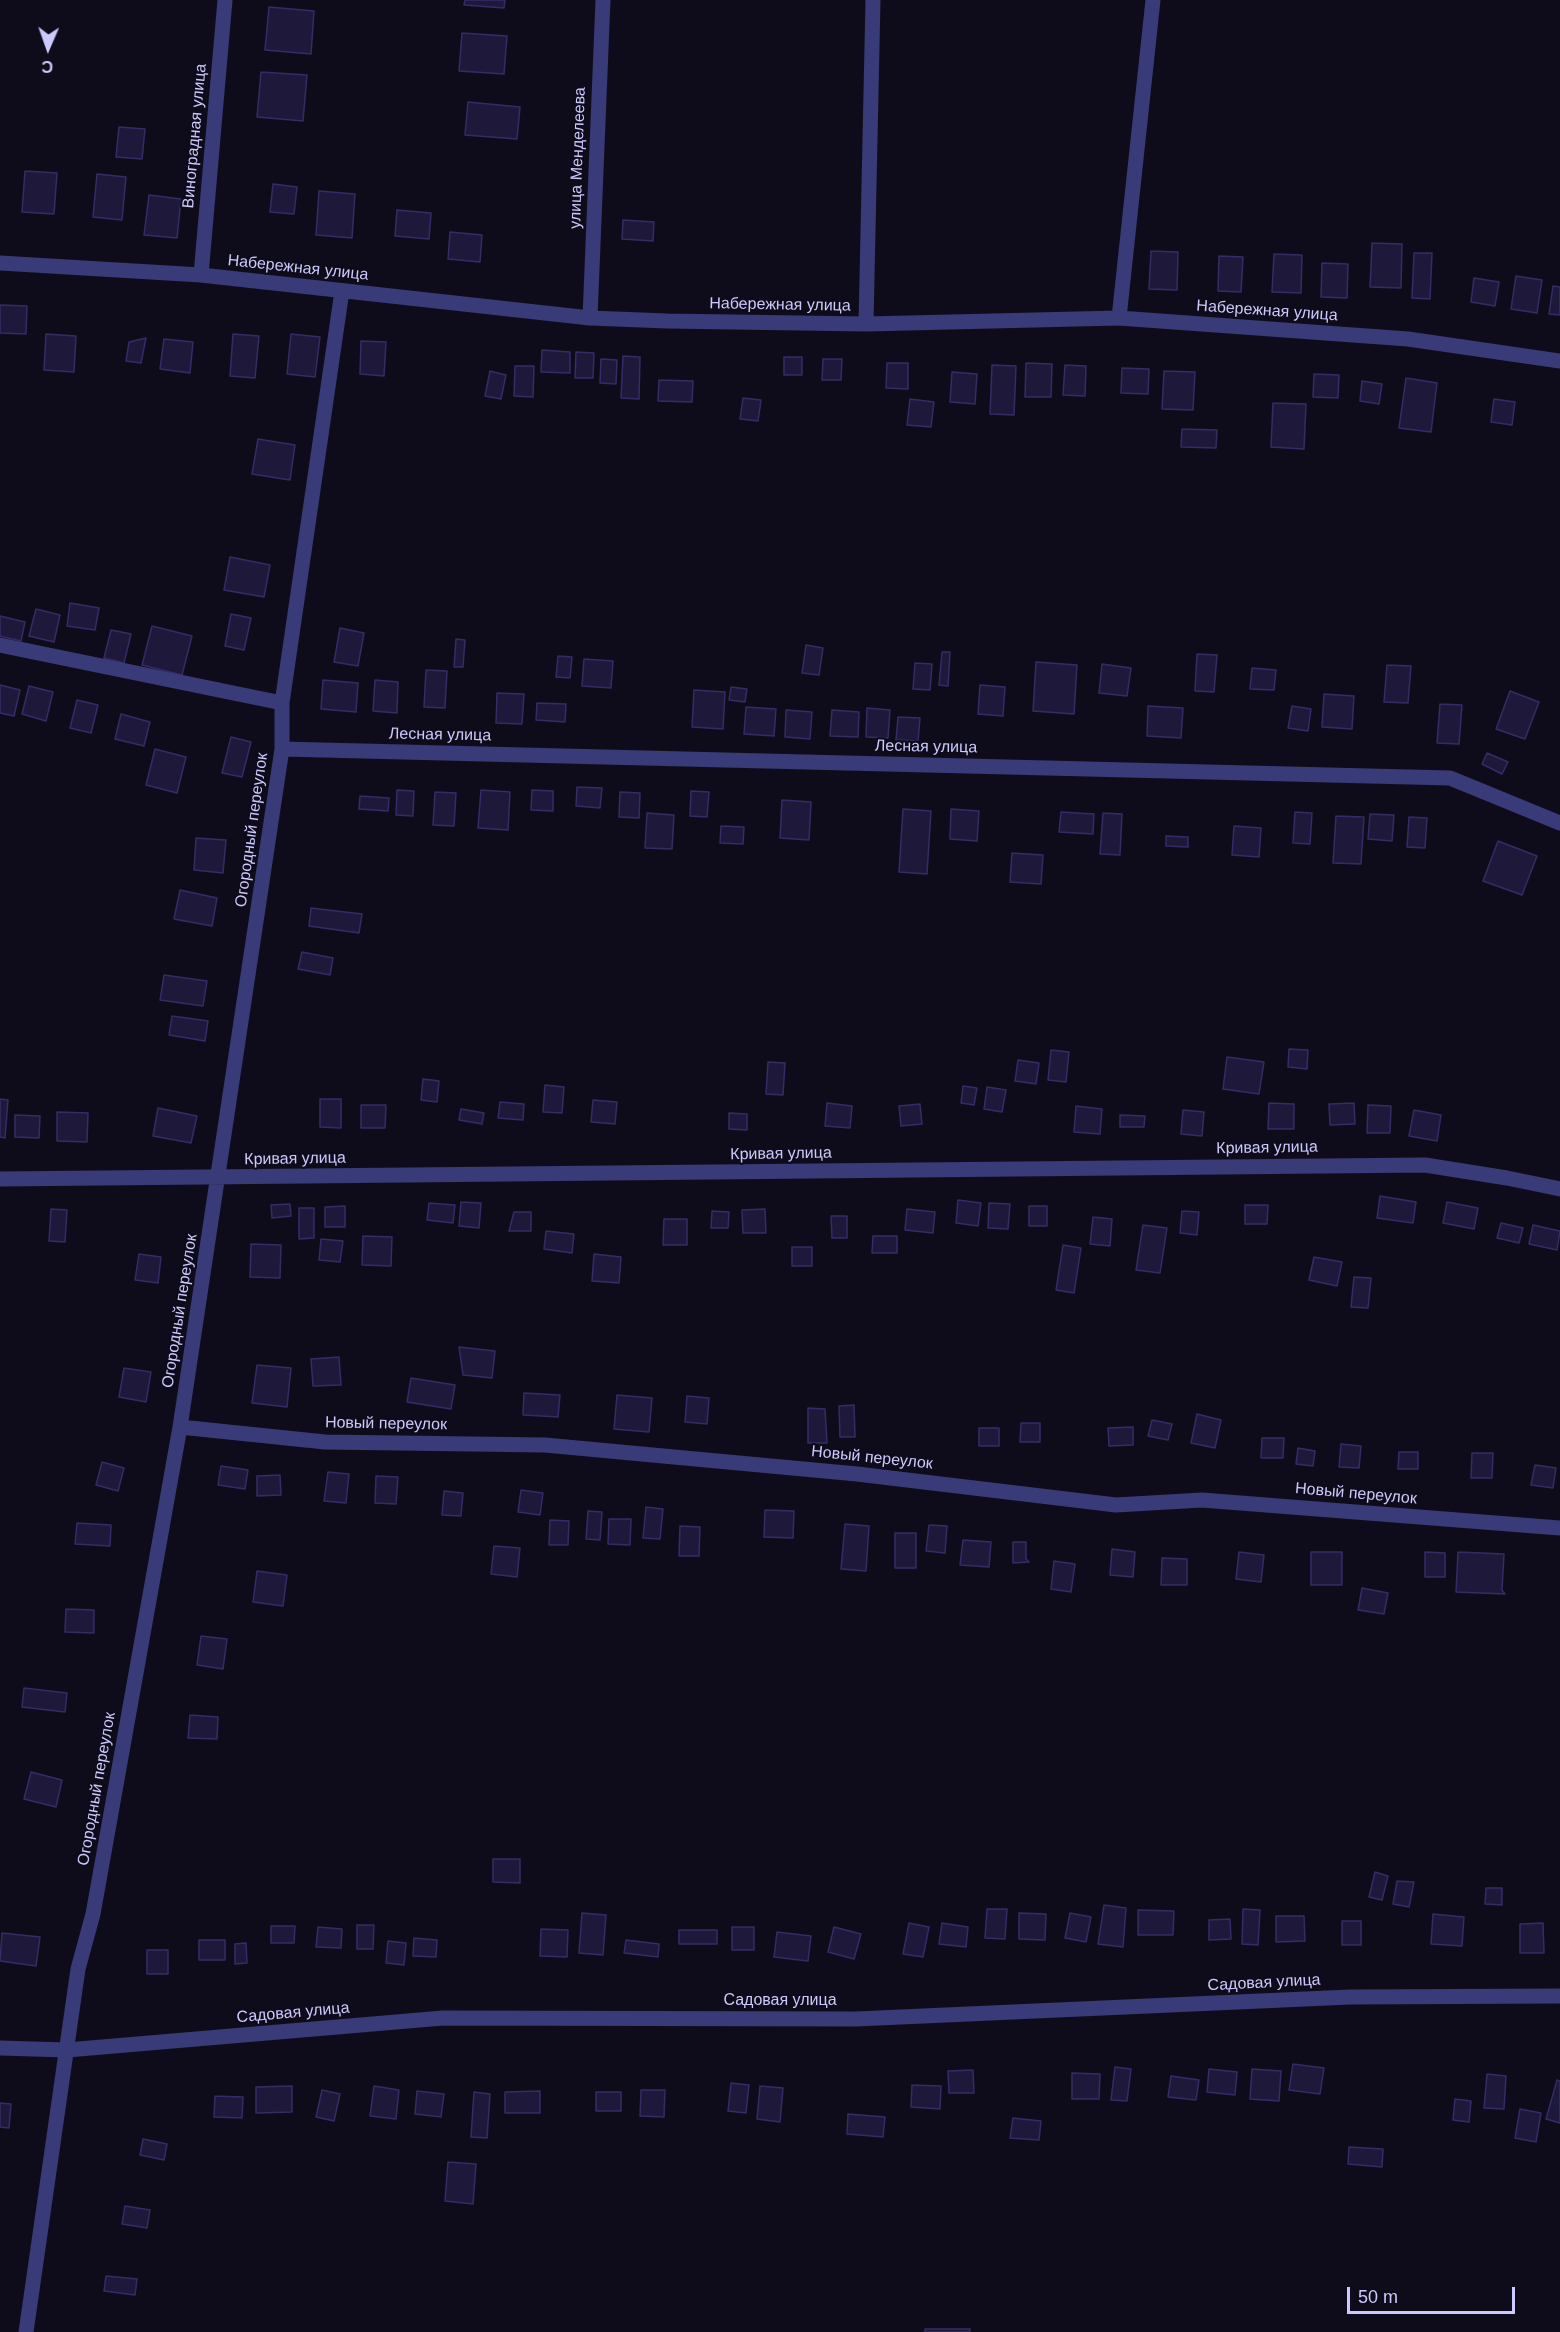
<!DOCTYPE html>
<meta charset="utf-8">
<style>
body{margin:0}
#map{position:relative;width:1560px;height:2332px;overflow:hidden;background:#0e0c1b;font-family:Helvetica,sans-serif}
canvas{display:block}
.north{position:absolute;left:18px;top:18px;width:60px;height:60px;-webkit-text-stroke:4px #0e0c1b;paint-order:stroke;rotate:182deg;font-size:16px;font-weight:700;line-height:24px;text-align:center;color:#ccc9fc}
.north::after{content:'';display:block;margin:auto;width:21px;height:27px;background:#ccc9fc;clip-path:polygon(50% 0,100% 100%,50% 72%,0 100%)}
.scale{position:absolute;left:1347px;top:2287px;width:168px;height:27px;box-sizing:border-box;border:3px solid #ccc9fc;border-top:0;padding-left:8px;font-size:18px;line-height:21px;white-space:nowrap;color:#ccc9fc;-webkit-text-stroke:4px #0e0c1b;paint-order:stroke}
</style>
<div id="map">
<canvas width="1560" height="2332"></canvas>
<div class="north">С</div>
<div class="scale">50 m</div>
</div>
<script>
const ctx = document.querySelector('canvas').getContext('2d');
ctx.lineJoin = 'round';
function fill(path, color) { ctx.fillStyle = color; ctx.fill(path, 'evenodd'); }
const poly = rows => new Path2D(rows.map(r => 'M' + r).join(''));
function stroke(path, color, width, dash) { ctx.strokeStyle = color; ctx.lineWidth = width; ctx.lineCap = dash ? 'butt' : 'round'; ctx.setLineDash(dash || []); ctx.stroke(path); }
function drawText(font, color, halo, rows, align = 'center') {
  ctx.font = font + ' Helvetica,sans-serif'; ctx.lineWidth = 4.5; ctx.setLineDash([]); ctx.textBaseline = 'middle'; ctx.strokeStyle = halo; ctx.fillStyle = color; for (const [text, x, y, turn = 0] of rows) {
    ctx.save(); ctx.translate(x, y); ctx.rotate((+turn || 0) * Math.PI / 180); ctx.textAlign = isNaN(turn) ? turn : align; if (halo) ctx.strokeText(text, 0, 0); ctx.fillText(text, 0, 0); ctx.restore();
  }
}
const building = poly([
 [465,0,505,0,504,8,464,5,465,0],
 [269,7,314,11,311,54,265,50,269,7],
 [462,33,507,36,504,74,459,71,462,33],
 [261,72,307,75,303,121,257,117,261,72],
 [468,102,520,107,517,139,465,135,468,102],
 [119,127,145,129,142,159,116,157,119,127],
 [25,171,57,173,54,214,22,212,25,171],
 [97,174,126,177,122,220,93,217,97,174],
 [273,184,297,187,294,214,270,212,273,184],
 [319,191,355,194,352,238,316,235,319,191],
 [149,195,181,199,177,238,144,235,149,195],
 [397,210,431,213,429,239,395,236,397,210],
 [623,220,654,222,653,241,622,239,623,220],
 [450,232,482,235,480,262,448,259,450,232],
 [1372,243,1402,244,1401,288,1370,287,1372,243],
 [1151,251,1178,252,1177,290,1149,289,1151,251],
 [1414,253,1432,253,1430,299,1412,298,1414,253],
 [1274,254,1302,255,1301,293,1272,292,1274,254],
 [1219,256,1243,257,1241,292,1218,291,1219,256],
 [1322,263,1348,264,1347,298,1321,297,1322,263],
 [1516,276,1542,280,1537,313,1511,309,1516,276],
 [1474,278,1499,282,1495,306,1471,302,1474,278],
 [1553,286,1560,287,1560,315,1549,314,1553,286],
 [0,305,27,306,26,334,0,333,0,305],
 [46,334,76,336,74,372,44,370,46,334],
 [233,334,259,336,255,378,230,376,233,334],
 [291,334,320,337,315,377,287,374,291,334],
 [146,338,141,363,126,361,129,342,146,338],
 [164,339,193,342,190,373,160,369,164,339],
 [361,341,386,342,384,376,360,374,361,341],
 [542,350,570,352,570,373,541,372,542,350],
 [576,352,594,353,593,378,575,378,576,352],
 [623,356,640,357,639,399,621,398,623,356],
 [784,357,802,357,802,375,784,375,784,357],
 [601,359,617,360,616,384,600,383,601,359],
 [823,359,842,359,841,380,822,380,823,359],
 [887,363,908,363,908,389,886,388,887,363],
 [1026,363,1052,364,1051,397,1025,397,1026,363],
 [992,365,1016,366,1014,415,990,414,992,365],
 [1065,365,1086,366,1085,396,1063,395,1065,365],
 [515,366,534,366,533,397,514,396,515,366],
 [1122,368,1149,369,1148,394,1121,393,1122,368],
 [490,371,506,375,501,399,485,396,490,371],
 [1164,371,1195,372,1193,410,1162,409,1164,371],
 [952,372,977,374,975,404,950,402,952,372],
 [1314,374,1339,375,1338,398,1313,397,1314,374],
 [1406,378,1437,383,1431,432,1399,428,1406,378],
 [659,380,693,381,692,402,658,401,659,380],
 [1362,381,1382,384,1379,404,1360,401,1362,381],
 [743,398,761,400,758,421,740,419,743,398],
 [910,399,934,402,931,427,907,425,910,399],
 [1494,399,1515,402,1512,425,1491,422,1494,399],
 [1273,403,1306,404,1304,449,1271,447,1273,403],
 [1182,429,1217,430,1216,448,1181,447,1182,429],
 [258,439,295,445,290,480,252,474,258,439],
 [230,557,270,565,264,597,224,590,230,557],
 [70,603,99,608,95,630,67,626,70,603],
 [36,609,60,615,54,642,29,636,36,609],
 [231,614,251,618,244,650,225,646,231,614],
 [0,616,25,622,21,641,0,636,0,616],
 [152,626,192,636,182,675,142,665,152,626],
 [340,628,364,633,358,666,334,662,340,628],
 [111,630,131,634,124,663,104,658,111,630],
 [456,639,465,640,463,667,454,667,456,639],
 [806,645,823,648,819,675,802,673,806,645],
 [942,652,950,652,948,686,939,685,942,652],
 [1197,654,1217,655,1214,692,1195,691,1197,654],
 [558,656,572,657,570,678,556,677,558,656],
 [584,659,613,661,611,688,582,686,584,659],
 [1036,662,1077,665,1074,714,1033,711,1036,662],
 [915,663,932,664,930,690,913,689,915,663],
 [1102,664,1131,668,1127,696,1099,693,1102,664],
 [1387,665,1411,666,1408,703,1384,702,1387,665],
 [1252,668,1276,670,1274,690,1250,689,1252,668],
 [426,670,447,671,445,708,424,707,426,670],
 [323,680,358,683,356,712,321,709,323,680],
 [375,680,398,682,397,713,373,711,375,680],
 [0,685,20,690,14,716,0,713,0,685],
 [980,685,1005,687,1003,716,978,714,980,685],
 [29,686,53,692,46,721,22,714,29,686],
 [731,687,747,689,745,702,729,700,731,687],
 [694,690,725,692,723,729,692,727,694,690],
 [1510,691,1539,702,1525,739,1496,729,1510,691],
 [497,693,524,694,522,724,496,723,497,693],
 [1324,694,1354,696,1352,729,1322,727,1324,694],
 [77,700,98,705,91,733,70,728,77,700],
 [537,703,566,704,565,722,536,720,537,703],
 [1440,704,1462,705,1459,744,1437,743,1440,704],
 [1148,706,1183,708,1181,738,1147,736,1148,706],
 [1292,706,1311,709,1308,731,1288,728,1292,706],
 [746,707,776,709,774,736,744,734,746,707],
 [867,708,890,710,888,738,866,737,867,708],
 [786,710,812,712,810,739,785,737,786,710],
 [832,710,859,712,858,737,830,736,832,710],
 [121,714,150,722,144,746,115,739,121,714],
 [898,717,920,718,918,741,896,740,898,717],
 [231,737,251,742,242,777,222,773,231,737],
 [155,749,186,757,177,793,146,785,155,749],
 [1487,753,1508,762,1502,774,1482,764,1487,753],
 [577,787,602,788,600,808,576,806,577,787],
 [397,790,414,791,413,816,396,815,397,790],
 [481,790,510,792,508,830,478,828,481,790],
 [532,790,553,791,553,811,531,810,532,790],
 [691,791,709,792,707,817,690,816,691,791],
 [435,792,456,793,454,826,433,825,435,792],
 [620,792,640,793,639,818,619,817,620,792],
 [360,796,389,798,388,811,359,809,360,796],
 [782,800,811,802,809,840,780,838,782,800],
 [903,809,931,811,927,874,899,872,903,809],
 [951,809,979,811,977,841,950,839,951,809],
 [1061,812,1094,814,1093,834,1059,832,1061,812],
 [1295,812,1312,813,1310,844,1293,843,1295,812],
 [647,813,674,815,672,849,645,848,647,813],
 [1103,813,1122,814,1120,855,1100,854,1103,813],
 [1370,814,1394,815,1392,841,1368,839,1370,814],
 [1336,816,1364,817,1361,864,1333,863,1336,816],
 [1409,817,1427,818,1425,848,1407,847,1409,817],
 [721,826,744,827,743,844,720,843,721,826],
 [1234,826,1261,828,1259,857,1232,855,1234,826],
 [1166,836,1188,837,1188,847,1166,846,1166,836],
 [196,838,226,840,223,873,194,870,196,838],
 [1498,841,1537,856,1522,895,1483,881,1498,841],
 [1012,853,1043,855,1041,884,1010,882,1012,853],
 [180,890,217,898,212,926,174,919,180,890],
 [311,908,362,914,359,933,309,926,311,908],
 [302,952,333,958,330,975,298,969,302,952],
 [164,975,207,981,203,1006,160,1000,164,975],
 [172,1016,208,1021,205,1041,169,1035,172,1016],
 [1289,1049,1308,1050,1307,1069,1288,1067,1289,1049],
 [1051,1050,1069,1052,1066,1082,1048,1080,1051,1050],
 [1227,1057,1264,1062,1259,1094,1223,1089,1227,1057],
 [1018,1060,1039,1063,1036,1084,1015,1081,1018,1060],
 [768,1062,785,1063,783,1095,766,1094,768,1062],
 [423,1079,439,1081,437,1102,421,1100,423,1079],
 [545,1085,564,1087,562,1113,543,1112,545,1085],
 [963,1086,977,1088,974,1105,961,1103,963,1086],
 [987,1087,1006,1090,1002,1112,984,1109,987,1087],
 [0,1099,8,1100,5,1138,0,1137,0,1099],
 [320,1099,341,1099,341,1128,320,1127,320,1099],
 [593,1100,617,1102,615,1124,591,1122,593,1100],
 [500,1102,524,1104,523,1120,498,1118,500,1102],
 [827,1103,852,1106,850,1128,825,1126,827,1103],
 [1269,1103,1294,1104,1294,1129,1268,1129,1269,1103],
 [1354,1103,1355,1124,1330,1125,1329,1104,1354,1103],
 [920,1104,922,1124,901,1126,899,1106,920,1104],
 [361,1105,386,1105,385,1128,361,1128,361,1105],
 [1368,1105,1391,1106,1390,1133,1367,1133,1368,1105],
 [1076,1106,1102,1109,1100,1134,1074,1132,1076,1106],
 [158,1108,197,1116,191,1143,153,1136,158,1108],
 [461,1109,484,1113,482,1124,459,1120,461,1109],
 [1183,1110,1204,1112,1202,1136,1181,1134,1183,1110],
 [1414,1110,1441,1115,1437,1141,1409,1136,1414,1110],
 [57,1112,88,1113,87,1142,57,1141,57,1112],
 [729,1113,747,1114,747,1130,729,1129,729,1113],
 [15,1115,40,1116,39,1138,15,1137,15,1115],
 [1120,1115,1145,1116,1144,1127,1120,1127,1120,1115],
 [1380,1196,1416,1202,1413,1223,1377,1218,1380,1196],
 [958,1200,981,1203,978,1226,956,1223,958,1200],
 [461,1202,481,1203,479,1228,459,1226,461,1202],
 [1447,1202,1478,1208,1474,1229,1443,1223,1447,1202],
 [429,1203,455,1205,453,1223,427,1220,429,1203],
 [989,1203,1010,1204,1008,1229,988,1228,989,1203],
 [290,1204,291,1216,272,1218,271,1205,290,1204],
 [1245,1205,1268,1205,1267,1224,1245,1224,1245,1205],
 [345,1206,345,1227,325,1227,325,1207,345,1206],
 [1029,1206,1047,1206,1047,1226,1029,1226,1029,1206],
 [299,1208,314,1208,314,1238,299,1239,299,1208],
 [51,1209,67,1210,65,1242,49,1241,51,1209],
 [765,1209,766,1233,743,1233,742,1210,765,1209],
 [907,1209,935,1212,933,1233,905,1230,907,1209],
 [712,1211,729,1212,728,1228,711,1228,712,1211],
 [1182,1211,1199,1212,1197,1235,1180,1233,1182,1211],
 [514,1212,531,1212,531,1231,509,1231,514,1212],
 [831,1216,847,1216,847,1238,832,1238,831,1216],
 [1093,1217,1112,1219,1110,1246,1090,1244,1093,1217],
 [664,1219,687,1219,687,1245,663,1245,664,1219],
 [1501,1223,1523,1228,1519,1243,1497,1238,1501,1223],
 [1143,1225,1167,1228,1160,1273,1136,1270,1143,1225],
 [1533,1225,1560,1231,1557,1250,1529,1244,1533,1225],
 [546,1231,574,1234,572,1253,544,1249,546,1231],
 [363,1236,392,1237,391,1266,362,1265,363,1236],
 [873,1236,897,1236,897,1253,872,1253,873,1236],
 [321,1239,343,1241,340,1262,319,1260,321,1239],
 [251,1244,281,1245,280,1278,250,1277,251,1244],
 [1063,1245,1081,1248,1074,1293,1056,1290,1063,1245],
 [792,1247,812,1247,812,1266,792,1266,792,1247],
 [139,1254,161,1257,158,1283,135,1280,139,1254],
 [594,1254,621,1257,619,1283,592,1281,594,1254],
 [1314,1257,1342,1262,1337,1286,1309,1280,1314,1257],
 [1354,1277,1371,1278,1368,1308,1351,1307,1354,1277],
 [459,1347,495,1351,492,1378,463,1375,459,1347],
 [339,1357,341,1385,313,1386,311,1359,339,1357],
 [257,1365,291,1368,287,1407,252,1403,257,1365],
 [124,1368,151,1372,146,1402,119,1397,124,1368],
 [411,1378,455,1385,451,1409,407,1402,411,1378],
 [524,1393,560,1395,558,1417,523,1415,524,1393],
 [617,1395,652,1398,649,1432,614,1429,617,1395],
 [687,1396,709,1398,707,1424,685,1422,687,1396],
 [854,1405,855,1437,840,1437,839,1406,854,1405],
 [808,1408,825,1409,827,1443,808,1443,808,1408],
 [1197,1414,1221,1420,1215,1448,1191,1443,1197,1414],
 [1152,1420,1172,1424,1168,1440,1148,1436,1152,1420],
 [1021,1423,1040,1423,1040,1442,1020,1442,1021,1423],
 [1133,1427,1133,1445,1109,1446,1108,1428,1133,1427],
 [979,1428,999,1428,999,1446,979,1446,979,1428],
 [1262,1438,1284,1438,1283,1458,1261,1458,1262,1438],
 [1341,1444,1361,1446,1359,1468,1339,1467,1341,1444],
 [1298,1448,1315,1451,1313,1466,1296,1464,1298,1448],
 [1399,1452,1418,1452,1418,1469,1398,1469,1399,1452],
 [1472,1453,1493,1453,1492,1478,1471,1478,1472,1453],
 [102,1462,124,1468,118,1491,96,1485,102,1462],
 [1535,1465,1556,1468,1553,1488,1531,1485,1535,1465],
 [221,1466,248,1470,245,1489,218,1485,221,1466],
 [328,1472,349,1474,346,1503,324,1501,328,1472],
 [280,1475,281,1495,257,1496,257,1476,280,1475],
 [376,1476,398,1477,396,1504,375,1503,376,1476],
 [521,1490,543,1493,540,1515,518,1512,521,1490],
 [444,1491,463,1493,461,1516,442,1515,444,1491],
 [646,1507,663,1509,660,1539,643,1538,646,1507],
 [765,1510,794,1511,793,1538,764,1537,765,1510],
 [588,1511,602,1512,600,1540,586,1539,588,1511],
 [609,1519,631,1519,630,1545,608,1544,609,1519],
 [550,1520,569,1521,568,1545,549,1545,550,1520],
 [77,1523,111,1525,110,1546,75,1544,77,1523],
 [845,1524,869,1526,866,1571,841,1569,845,1524],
 [929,1525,947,1526,945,1553,926,1551,929,1525],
 [680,1526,700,1527,699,1556,679,1556,680,1526],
 [895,1533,916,1533,916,1568,895,1568,895,1533],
 [963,1540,991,1542,989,1567,960,1565,963,1540],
 [1013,1542,1026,1542,1026,1559,1029,1562,1013,1563,1013,1542],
 [494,1546,520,1548,517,1577,491,1574,494,1546],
 [1112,1549,1135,1552,1133,1577,1110,1575,1112,1549],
 [1239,1552,1264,1555,1261,1582,1236,1579,1239,1552],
 [1311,1552,1342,1552,1342,1585,1311,1585,1311,1552],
 [1425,1552,1445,1553,1445,1577,1425,1577,1425,1552],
 [1458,1552,1504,1554,1502,1590,1505,1594,1456,1592,1458,1552],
 [1162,1558,1187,1559,1187,1585,1161,1585,1162,1558],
 [1054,1561,1075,1564,1071,1592,1051,1589,1054,1561],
 [257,1571,287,1575,283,1606,253,1602,257,1571],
 [1362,1588,1388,1593,1384,1614,1358,1610,1362,1588],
 [66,1609,94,1610,94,1633,65,1632,66,1609],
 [201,1636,227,1639,223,1669,197,1665,201,1636],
 [24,1688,67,1693,65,1712,22,1707,24,1688],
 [190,1715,218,1717,217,1739,188,1738,190,1715],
 [31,1772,62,1780,56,1807,24,1799,31,1772],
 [493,1859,520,1859,520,1883,493,1882,493,1859],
 [1375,1872,1388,1876,1382,1900,1369,1897,1375,1872],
 [1397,1881,1414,1882,1409,1907,1393,1904,1397,1881],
 [1486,1888,1502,1888,1502,1905,1485,1904,1486,1888],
 [1104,1905,1126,1908,1123,1947,1098,1944,1104,1905],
 [987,1909,1007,1909,1005,1939,985,1938,987,1909],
 [1243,1909,1260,1910,1258,1945,1242,1944,1243,1909],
 [1138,1910,1174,1911,1173,1935,1138,1935,1138,1910],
 [582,1913,606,1915,603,1955,579,1953,582,1913],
 [1019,1913,1046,1914,1045,1940,1019,1939,1019,1913],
 [1070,1913,1091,1917,1086,1942,1065,1938,1070,1913],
 [1433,1914,1464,1917,1462,1946,1431,1944,1433,1914],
 [1276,1916,1304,1916,1305,1941,1276,1942,1276,1916],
 [1230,1919,1231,1939,1209,1940,1209,1920,1230,1919],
 [1342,1921,1361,1921,1361,1945,1342,1945,1342,1921],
 [909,1923,929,1927,923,1957,903,1954,909,1923],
 [942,1923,968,1927,966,1947,939,1944,942,1923],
 [1543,1923,1544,1953,1520,1953,1520,1924,1543,1923],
 [357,1925,374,1925,373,1949,357,1949,357,1925],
 [271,1926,295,1926,294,1943,271,1943,271,1926],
 [318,1927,342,1929,341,1948,316,1947,318,1927],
 [732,1927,754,1927,754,1950,732,1950,732,1927],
 [834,1927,861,1934,854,1959,828,1952,834,1927],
 [541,1929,568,1930,567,1957,540,1956,541,1929],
 [679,1930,717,1930,717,1944,679,1944,679,1930],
 [777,1932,811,1936,808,1961,774,1957,777,1932],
 [2,1933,40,1937,36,1966,0,1961,2,1933],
 [414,1938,437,1940,436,1957,413,1956,414,1938],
 [199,1940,225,1940,225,1960,199,1960,199,1940],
 [626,1940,659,1944,658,1957,624,1953,626,1940],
 [388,1941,406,1943,404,1965,386,1963,388,1941],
 [246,1943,247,1963,235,1964,235,1944,246,1943],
 [147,1950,168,1950,168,1974,147,1974,147,1950],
 [1293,2064,1324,2068,1320,2094,1289,2090,1293,2064],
 [1115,2067,1131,2069,1127,2101,1111,2100,1115,2067],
 [1209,2069,1237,2072,1235,2095,1207,2092,1209,2069],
 [1252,2069,1281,2071,1279,2101,1250,2099,1252,2069],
 [973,2070,974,2093,949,2093,948,2071,973,2070],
 [1072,2073,1100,2074,1099,2099,1072,2099,1072,2073],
 [1487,2074,1506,2076,1504,2109,1484,2108,1487,2074],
 [1171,2076,1199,2080,1196,2100,1168,2097,1171,2076],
 [1557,2080,1560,2081,1560,2123,1546,2119,1557,2080],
 [731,2083,749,2085,746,2113,728,2111,731,2083],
 [912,2085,941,2086,940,2109,911,2107,912,2085],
 [292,2086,292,2112,256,2113,256,2087,292,2086],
 [374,2086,399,2090,396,2119,370,2116,374,2086],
 [760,2086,783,2088,780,2122,757,2119,760,2086],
 [322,2090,340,2094,334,2121,316,2117,322,2090],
 [641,2090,665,2090,664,2117,640,2116,641,2090],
 [417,2091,444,2094,441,2117,415,2114,417,2091],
 [540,2091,540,2113,505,2113,505,2092,540,2091],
 [474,2092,490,2094,487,2138,471,2137,474,2092],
 [596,2092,621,2092,621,2111,596,2111,596,2092],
 [215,2096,243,2097,242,2118,214,2117,215,2096],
 [1455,2099,1471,2101,1469,2122,1453,2120,1455,2099],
 [0,2103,11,2104,9,2128,0,2127,0,2103],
 [1520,2109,1541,2113,1536,2142,1515,2138,1520,2109],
 [848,2114,885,2117,883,2137,847,2134,848,2114],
 [1013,2118,1041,2121,1039,2140,1010,2138,1013,2118],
 [143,2139,167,2144,164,2160,140,2155,143,2139],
 [1349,2147,1383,2149,1382,2167,1348,2164,1349,2147],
 [448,2162,476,2164,473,2204,445,2201,448,2162],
 [125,2206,150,2210,147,2228,122,2224,125,2206],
 [106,2276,137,2279,135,2295,104,2291,106,2276],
 [925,2329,970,2329,970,2332,925,2332,925,2329]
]);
const street = poly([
 [0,263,201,275,590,318,667,321,866,324,1119,318,1408,339,1560,361],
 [201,275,225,0],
 [590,318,603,0],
 [1119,318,1153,0],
 [866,324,873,0],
 [0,645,282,703],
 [282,749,1450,778,1560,823],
 [0,1179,1425,1165,1507,1178,1560,1189],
 [180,1427,325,1442,545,1445,857,1474,1116,1505,1202,1500,1560,1528],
 [0,2048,67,2050,443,2018,856,2019,1350,1997,1560,1996],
 [26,2332,78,1969,93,1914,180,1427,282,749,282,703,342,291]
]);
const streetNames = [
 ["Виноградная улица",195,136,-85],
 ["улица Менделеева",578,158,-88],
 ["Набережная улица",298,268,6],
 ["Набережная улица",780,305,1],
 ["Набережная улица",1267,311,4],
 ["Лесная улица",440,735,1],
 ["Лесная улица",926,747,1],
 ["Огородный переулок",252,830,-82],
 ["Кривая улица",1267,1148,-1],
 ["Кривая улица",781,1154,-1],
 ["Кривая улица",295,1159,-1],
 ["Огородный переулок",180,1311,-81],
 ["Новый переулок",386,1424,1],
 ["Новый переулок",872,1458,6],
 ["Новый переулок",1356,1494,5],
 ["Огородный переулок",97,1789,-80],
 ["Садовая улица",1264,1983,-3],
 ["Садовая улица",780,2001],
 ["Садовая улица",293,2013,-5]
];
fill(building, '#1e193b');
stroke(building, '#352c66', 1.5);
stroke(street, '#393a78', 15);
drawText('16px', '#ccc9fc', '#0e0c1b', streetNames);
</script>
